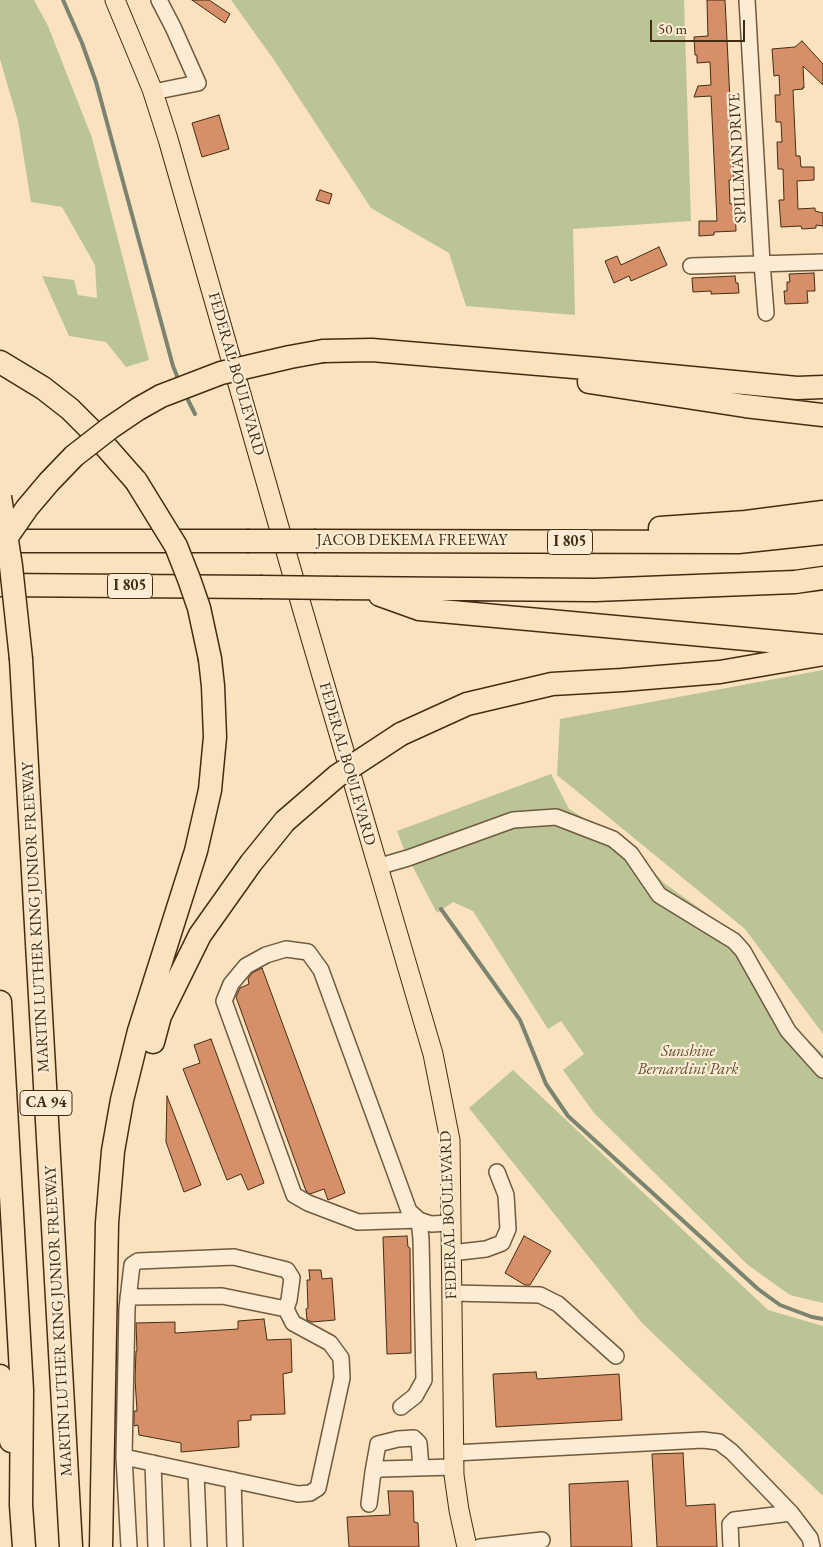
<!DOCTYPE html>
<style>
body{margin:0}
#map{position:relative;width:823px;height:1547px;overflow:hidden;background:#fbe2bf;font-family:"EB Garamond",serif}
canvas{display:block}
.scale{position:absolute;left:650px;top:20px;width:95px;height:22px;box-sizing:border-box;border:2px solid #432d12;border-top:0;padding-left:6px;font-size:15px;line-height:18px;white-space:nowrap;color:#432d12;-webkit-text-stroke:4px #fcecd5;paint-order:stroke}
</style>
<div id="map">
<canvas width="823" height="1547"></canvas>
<div class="scale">50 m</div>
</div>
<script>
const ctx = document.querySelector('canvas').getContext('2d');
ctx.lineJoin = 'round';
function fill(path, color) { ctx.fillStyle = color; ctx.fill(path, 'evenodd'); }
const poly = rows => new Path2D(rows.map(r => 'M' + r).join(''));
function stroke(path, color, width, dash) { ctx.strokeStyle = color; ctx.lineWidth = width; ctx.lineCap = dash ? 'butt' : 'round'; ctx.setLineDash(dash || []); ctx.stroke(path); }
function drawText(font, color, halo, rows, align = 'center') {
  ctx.font = font + ' "EB Garamond",serif'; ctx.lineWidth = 4.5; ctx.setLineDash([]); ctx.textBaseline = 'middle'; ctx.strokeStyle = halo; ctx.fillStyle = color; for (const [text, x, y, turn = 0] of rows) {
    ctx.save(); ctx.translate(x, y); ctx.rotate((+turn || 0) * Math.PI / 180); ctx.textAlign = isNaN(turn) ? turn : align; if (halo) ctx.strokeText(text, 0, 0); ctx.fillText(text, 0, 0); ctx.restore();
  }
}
const green = poly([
 [0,0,34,0,48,26,92,138,149,360,126,367,106,342,69,336,42,276,74,280,78,295,97,298,95,265,62,207,31,202,18,121,0,59],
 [231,0,684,0,691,221,573,229,575,315,466,306,449,253,371,208,274,60],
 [823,670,823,1034,745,929,557,775,560,719],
 [551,774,569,809,627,844,664,883,745,941,781,1016,823,1054,823,1303,790,1295,748,1265,594,1113,563,1070,584,1054,561,1021,548,1029,473,911,453,902,437,913,405,852,397,831],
 [513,1070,768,1310,823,1326,823,1496,642,1323,469,1108]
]);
const stream = poly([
 [63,0,82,43,96,82,173,366,179,381],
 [185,394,195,414],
 [441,909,520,1020,546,1084,568,1116,758,1289,780,1305,812,1317,823,1319]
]);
const building = poly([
 [192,0,209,0,230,14,225,23,192,0],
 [707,0,725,0,734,180,729,180,730,204,735,204,736,231,714,232,714,235,699,236,699,221,717,221,711,96,694,97,698,86,711,85,710,62,697,63,697,55,695,55,694,37,708,36,707,0],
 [802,41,823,64,823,85,803,66,804,88,802,88,803,89,793,90,796,156,800,156,801,167,814,167,814,180,797,181,798,209,815,208,815,211,823,213,823,226,816,225,816,228,802,229,801,226,781,227,779,200,784,200,783,169,778,169,777,142,782,142,781,122,776,122,775,95,780,95,779,75,774,76,772,49,795,47,802,41],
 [219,115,229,149,202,157,192,123,219,115],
 [320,190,332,194,329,204,316,200,320,190],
 [659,247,667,265,631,281,629,276,614,283,605,261,617,256,621,265,659,247],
 [814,273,815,291,807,291,808,303,785,304,784,291,787,291,787,282,790,282,789,274,814,273],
 [735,276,736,283,738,283,739,293,711,294,711,291,693,292,692,278,735,276],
 [262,968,345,1193,328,1200,324,1189,310,1194,306,1191,236,997,240,988,249,984,248,979,252,973,262,968],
 [211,1039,264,1183,248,1190,241,1174,227,1180,183,1069,200,1063,194,1045,211,1039],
 [167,1096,201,1185,184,1192,166,1142,167,1096],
 [407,1236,408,1247,410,1248,411,1353,387,1354,383,1237,407,1236],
 [524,1236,551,1251,530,1285,525,1285,505,1273,524,1236],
 [309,1270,321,1270,322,1279,332,1278,335,1320,312,1322,307,1320,306,1309,308,1308,307,1280,310,1280,309,1270],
 [264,1319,267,1340,291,1339,292,1372,283,1374,285,1414,251,1415,251,1420,238,1421,239,1447,181,1452,181,1443,139,1435,138,1425,134,1426,134,1411,137,1411,135,1379,136,1351,137,1351,136,1323,175,1322,175,1333,238,1329,238,1321,264,1319],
 [536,1372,537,1379,619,1374,622,1420,496,1427,493,1374,536,1372],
 [683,1453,686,1506,715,1504,717,1547,657,1547,652,1454,683,1453],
 [628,1481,632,1547,571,1547,569,1484,628,1481],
 [388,1491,413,1491,414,1522,418,1523,419,1547,349,1547,347,1517,390,1515,388,1491]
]);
const minor = poly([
 [747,0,762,263,766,313],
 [153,92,198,83,173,27,159,0],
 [691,266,823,262],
 [377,867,408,858,513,820,556,817,613,839,631,854,659,895,734,941,743,951,788,1031,823,1070],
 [451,1253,486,1249,502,1243,508,1229,506,1195,497,1172],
 [452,1293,540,1295,558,1304,616,1356],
 [128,1297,222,1296,286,1309],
 [401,1407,415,1396,424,1380,421,1239,419,1220,358,1222,308,1203,294,1195,224,1001,231,984,246,966,266,955,286,949,308,952,321,970,409,1211,419,1220,431,1224,451,1223],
 [454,1453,703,1440,719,1442,732,1452,791,1513,810,1538,812,1547],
 [124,1457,298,1494,310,1493,318,1488,342,1378,341,1358,330,1343,293,1323,286,1309,289,1300,292,1278,287,1270,234,1257,138,1261,132,1265,127,1308,124,1457,129,1547],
 [153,1463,156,1547],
 [373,1472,378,1444,398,1439,414,1438,419,1443,421,1468],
 [196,1473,199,1547],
 [233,1480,235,1547],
 [369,1504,373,1472,380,1469,454,1467],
 [480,1547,542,1540],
 [731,1547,730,1524,734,1520,791,1513]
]);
const major = poly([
 [115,0,152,89,168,139,303,611,433,1054,450,1140,454,1475,459,1510,467,1547]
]);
const highway = poly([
 [323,351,372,350,598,369,797,388,823,387],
 [0,362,43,388,70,409,92,431,136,481],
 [589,382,745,406,823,415],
 [660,528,746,522,823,512],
 [0,541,247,541],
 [316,541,738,542,823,533],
 [0,585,260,587],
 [338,588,595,590,795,582,823,578],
 [380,595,419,609,823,646],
 [21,659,71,1547],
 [401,734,467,704,552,684,622,680,720,672,823,654],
 [0,1002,22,1390,21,1505,24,1547],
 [153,1042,160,1016,200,935,251,863,285,821],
 [0,1376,11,1441],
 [101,1547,107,1223,113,1151,122,1100,139,1031,196,851,210,790,215,737,213,686,210,659]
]);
const highwayBridge = poly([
 [136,481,176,546,189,579,199,608,210,659],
 [0,497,11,566,21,659],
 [247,541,316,541],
 [0,547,27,508,49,482,74,456,110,428,138,409,161,396,221,373,290,357,323,351],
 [260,587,338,588],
 [285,821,337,776,401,734]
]);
const shields = [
 [570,542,45],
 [130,586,45],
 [46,1103,52]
];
const shieldNames = [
 ["I 805",570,542],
 ["I 805",130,586],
 ["CA 94",46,1103]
];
const streetNames = [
 ["SPILLMAN DRIVE",738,158,-93],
 ["FEDERAL BOULEVARD",236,374,74],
 ["JACOB DEKEMA FREEWAY",412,541],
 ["FEDERAL BOULEVARD",347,764,74],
 ["MARTIN LUTHER KING JUNIOR FREEWAY",36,917,-93],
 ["FEDERAL BOULEVARD",449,1215,-92],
 ["MARTIN LUTHER KING JUNIOR FREEWAY",59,1321,-93]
];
const parkNames = [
 ["Sunshine",688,1052],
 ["Bernardini Park",688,1070]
];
fill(green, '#bac495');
stroke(stream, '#7a8470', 4);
fill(building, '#d68f69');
stroke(building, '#432d12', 1);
stroke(minor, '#715a3d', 18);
stroke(major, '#432d12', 21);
stroke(highway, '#432d12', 25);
stroke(minor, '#fcecd5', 15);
stroke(major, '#fbe2bf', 19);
stroke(highway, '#fbe2bf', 22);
stroke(highwayBridge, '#432d12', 25, []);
stroke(highwayBridge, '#fbe2bf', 22);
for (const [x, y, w] of shields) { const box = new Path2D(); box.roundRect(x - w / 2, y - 12.5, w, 25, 4); ctx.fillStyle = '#fcecd5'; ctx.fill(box); stroke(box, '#432d12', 1); }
drawText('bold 15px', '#432d12', null, shieldNames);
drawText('16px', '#432d12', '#fcecd5', streetNames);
drawText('italic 16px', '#5b4b2c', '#fcecd5', parkNames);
</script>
